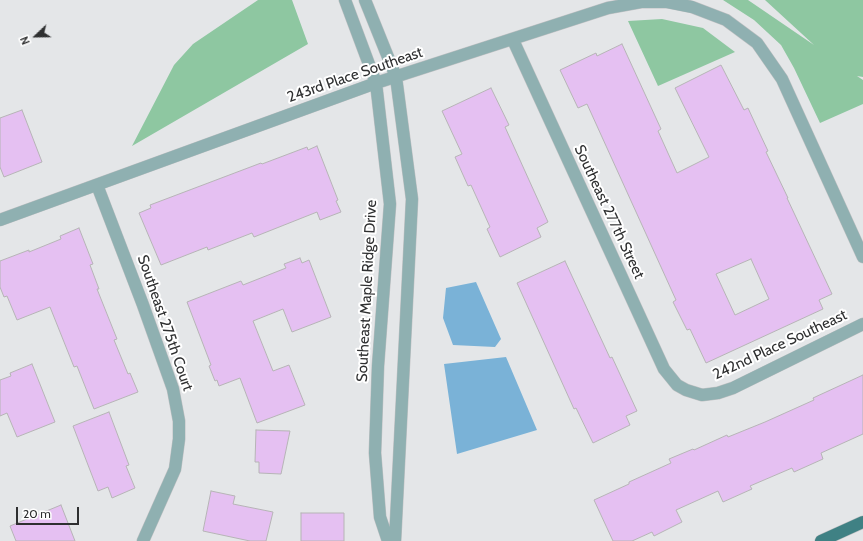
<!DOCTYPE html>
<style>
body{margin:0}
#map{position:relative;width:863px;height:541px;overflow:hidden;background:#e4e6e8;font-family:Cabin,sans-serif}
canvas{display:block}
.north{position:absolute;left:16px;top:16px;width:40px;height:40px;-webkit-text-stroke:3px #fff;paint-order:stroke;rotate:248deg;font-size:11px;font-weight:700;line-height:16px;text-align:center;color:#2e2f30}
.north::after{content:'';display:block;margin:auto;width:14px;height:18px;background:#2e2f30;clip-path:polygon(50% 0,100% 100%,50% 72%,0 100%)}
.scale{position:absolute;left:16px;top:507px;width:63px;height:18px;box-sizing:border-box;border:2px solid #2e2f30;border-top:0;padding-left:5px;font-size:12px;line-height:14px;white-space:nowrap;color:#2e2f30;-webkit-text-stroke:3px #fff;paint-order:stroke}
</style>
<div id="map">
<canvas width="863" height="541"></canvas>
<div class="north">N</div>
<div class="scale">20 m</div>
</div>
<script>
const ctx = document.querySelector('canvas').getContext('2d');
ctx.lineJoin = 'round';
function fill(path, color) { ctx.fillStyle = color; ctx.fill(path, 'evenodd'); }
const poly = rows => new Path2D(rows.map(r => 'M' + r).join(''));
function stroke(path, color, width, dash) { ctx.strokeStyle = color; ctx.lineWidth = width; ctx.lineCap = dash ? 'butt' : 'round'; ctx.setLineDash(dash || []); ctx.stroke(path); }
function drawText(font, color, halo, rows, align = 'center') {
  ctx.font = font + ' Cabin,sans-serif'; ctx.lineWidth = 4; ctx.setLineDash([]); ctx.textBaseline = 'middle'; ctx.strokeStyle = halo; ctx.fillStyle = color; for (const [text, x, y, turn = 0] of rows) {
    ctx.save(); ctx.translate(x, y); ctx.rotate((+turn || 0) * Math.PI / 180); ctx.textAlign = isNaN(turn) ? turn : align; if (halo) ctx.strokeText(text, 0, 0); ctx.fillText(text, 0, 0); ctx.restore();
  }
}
const green = poly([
 [258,0,292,0,308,44,132,146,174,65,193,44],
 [723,0,748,0,814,45,765,0,863,0,863,77,857,76,863,80,863,104,820,123,794,68,781,45,754,20],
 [662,19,703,28,735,52,658,86,628,21]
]);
const water = poly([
 [476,282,501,339,495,347,453,345,443,318,446,288],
 [506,357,537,430,457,454,444,364]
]);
const building = poly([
 [622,44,661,129,658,131,677,173,709,157,675,88,721,65,744,110,748,108,760,134,768,151,766,152,788,198,787,198,832,294,819,300,823,309,706,363,690,329,687,330,673,302,676,300,587,104,578,108,560,70,596,53,597,56,622,44],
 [751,259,769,299,735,315,716,274,751,259],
 [491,88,509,125,505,127,548,222,537,228,541,237,500,257,487,229,490,227,471,185,468,186,455,157,462,154,442,111,491,88],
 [22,110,42,162,4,177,0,167,0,118,22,110],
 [317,146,338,200,336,201,341,212,320,220,317,212,254,237,252,233,208,250,207,247,161,265,139,213,151,208,150,205,261,163,262,164,307,147,308,150,317,146],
 [79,228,93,264,90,265,99,289,97,289,117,339,114,340,128,374,130,373,138,392,94,409,77,366,74,367,50,307,17,320,7,296,4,297,0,287,0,261,29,250,29,252,61,239,60,236,79,228],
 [300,258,302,263,309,260,331,317,292,332,283,309,253,321,273,371,289,365,305,405,257,423,240,378,219,386,217,380,215,381,209,366,211,365,187,302,241,281,243,285,286,268,284,264,300,258],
 [565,261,610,358,612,357,637,411,626,416,630,425,593,443,576,408,574,409,517,283,565,261],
 [32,364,55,422,17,437,7,413,0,416,0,380,11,376,10,373,32,364],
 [863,375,863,434,821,453,823,459,794,472,792,468,750,486,752,489,723,502,718,491,676,510,682,522,654,536,652,532,632,541,613,541,594,500,629,484,629,482,671,463,669,459,693,449,694,450,727,435,728,437,765,422,814,400,813,398,863,375],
 [109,412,129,465,126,466,135,488,112,498,108,487,98,491,73,426,109,412],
 [256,430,290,431,281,474,259,473,259,462,255,462,256,430],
 [211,491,235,496,233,504,273,512,266,541,250,541,203,531,211,491],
 [61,505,75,541,16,541,10,526,61,505],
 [301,513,344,513,344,541,301,541,301,513]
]);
const minor = poly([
 [345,0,376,83,390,204,378,366,375,453,380,517,388,541],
 [365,0,396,77,412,199,395,541],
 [513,40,664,369,677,385,686,390,702,395,718,393,733,388,863,324],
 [97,185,143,305,173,389,179,421,179,439,175,469,143,541],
 [0,220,376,83,608,8,641,2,667,2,692,7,726,20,757,43,782,79,863,257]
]);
const major = poly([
 [821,541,863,522]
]);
const streetNames = [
 ["243rd Place Southeast",355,75,-19],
 ["Southeast 277th Street",609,212,65],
 ["Southeast Maple Ridge Drive",367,291,-87],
 ["Southeast 275th Court",165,323,71],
 ["242nd Place Southeast",780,345,-25]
];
fill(green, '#8ec7a1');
fill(water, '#7ab2d7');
fill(building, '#e5c0f2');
stroke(building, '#b6b4b6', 1);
stroke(minor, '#c0c1c3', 13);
stroke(major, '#c0c1c3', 13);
stroke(minor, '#8fb0b1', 12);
stroke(major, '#3f8184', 12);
drawText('15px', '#2e2f30', '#fff', streetNames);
</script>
